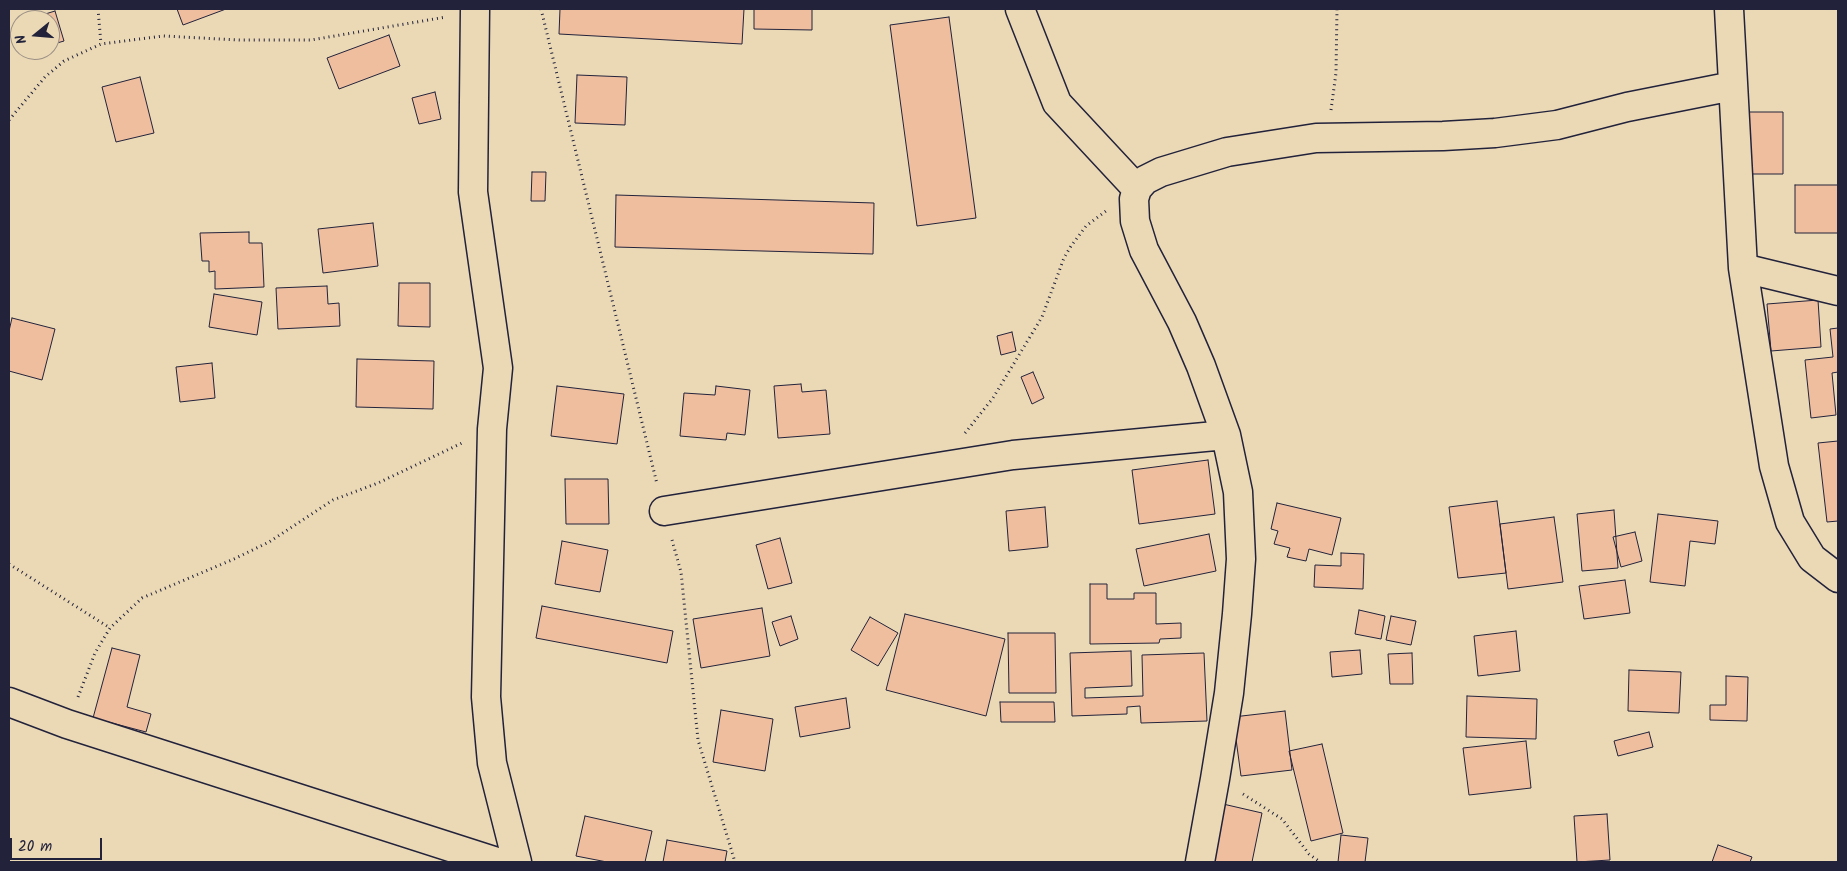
<!DOCTYPE html>
<style>
body{margin:0}
#map{position:relative;width:1847px;height:871px;overflow:hidden;background:#ebd9b6;font-family:Kalam,sans-serif}
canvas{display:block}
.frame{position:absolute;inset:0;border:10px solid #22223b;pointer-events:none}
.north{position:absolute;left:10px;top:10px;width:50px;height:50px;box-sizing:border-box;background:#ebd9b6;border:1px solid #9b9085;border-radius:50%;rotate:253deg;font-size:14px;font-weight:700;line-height:20px;text-align:center;color:#22223b}
.north::after{content:'';display:block;margin:auto;width:18px;height:22px;background:#22223b;clip-path:polygon(50% 0,100% 100%,50% 72%,0 100%)}
.scale{position:absolute;left:10px;top:838px;width:92px;height:22px;box-sizing:border-box;border:2px solid #22223b;border-top:0;padding-left:6px;font-size:15px;line-height:18px;white-space:nowrap;color:#22223b;-webkit-text-stroke:4px #ebd9b6;paint-order:stroke}
</style>
<div id="map">
<canvas width="1847" height="871"></canvas>
<div class="frame"></div>
<div class="north">N</div>
<div class="scale">20 m</div>
</div>
<script>
const ctx = document.querySelector('canvas').getContext('2d');
ctx.lineJoin = 'round';
function fill(path, color) { ctx.fillStyle = color; ctx.fill(path, 'evenodd'); }
const poly = rows => new Path2D(rows.map(r => 'M' + r).join(''));
function stroke(path, color, width, dash) { ctx.strokeStyle = color; ctx.lineWidth = width; ctx.lineCap = dash ? 'butt' : 'round'; ctx.setLineDash(dash || []); ctx.stroke(path); }
const building = poly([
 [177,9,226,9,183,25,177,9],
 [560,9,744,9,742,44,559,34,560,9],
 [754,9,812,9,812,30,754,29,754,9],
 [55,11,64,41,50,45,50,20,26,20,55,11],
 [949,17,976,218,917,226,890,25,949,17],
 [389,35,400,66,339,89,327,58,389,35],
 [577,75,627,77,625,125,575,123,577,75],
 [140,77,154,133,116,142,102,87,140,77],
 [435,92,441,119,419,124,412,98,435,92],
 [1748,112,1783,112,1783,174,1748,174,1748,112],
 [532,172,546,172,545,201,531,201,532,172],
 [1795,185,1838,185,1838,233,1795,233,1795,185],
 [616,195,874,203,873,254,615,247,616,195],
 [373,223,378,266,323,273,318,229,373,223],
 [249,232,249,243,262,243,264,287,215,289,215,271,209,272,209,261,202,261,200,233,249,232],
 [399,283,430,283,430,327,398,326,399,283],
 [327,286,328,304,339,303,340,326,278,329,276,288,327,286],
 [214,294,262,302,257,335,209,327,214,294],
 [1818,300,1821,347,1771,351,1767,304,1818,300],
 [12,318,55,329,42,380,9,371,9,331,12,318],
 [1838,328,1838,372,1832,373,1836,415,1811,418,1805,360,1833,357,1830,329,1838,328],
 [1012,332,1016,351,1001,355,997,336,1012,332],
 [357,359,434,361,433,409,356,407,357,359],
 [212,363,215,398,180,402,176,367,212,363],
 [1033,372,1044,398,1032,404,1021,377,1033,372],
 [801,384,802,392,826,390,830,434,778,438,774,386,801,384],
 [557,386,624,394,617,444,551,436,557,386],
 [716,386,750,390,745,435,727,433,726,440,680,436,684,393,715,395,716,386],
 [1838,441,1838,521,1827,522,1818,443,1838,441],
 [1208,460,1215,514,1139,524,1132,470,1208,460],
 [565,479,608,479,609,524,566,524,565,479],
 [1497,501,1506,573,1458,578,1449,507,1497,501],
 [1277,503,1341,518,1332,555,1309,549,1306,561,1287,557,1290,548,1274,544,1278,531,1271,529,1277,503],
 [1045,507,1048,547,1009,551,1006,511,1045,507],
 [1614,510,1618,568,1582,571,1577,514,1614,510],
 [1658,514,1718,521,1715,544,1690,541,1685,586,1650,582,1658,514],
 [1554,517,1563,582,1508,589,1500,524,1554,517],
 [1635,532,1642,561,1621,567,1613,537,1635,532],
 [1209,534,1216,571,1144,586,1136,549,1209,534],
 [780,538,792,583,768,589,756,545,780,538],
 [562,541,608,550,600,592,555,584,562,541],
 [1341,553,1364,554,1363,589,1314,587,1315,565,1341,566,1341,553],
 [1625,580,1630,613,1584,619,1579,586,1625,580],
 [1090,584,1107,584,1107,599,1134,599,1134,593,1156,593,1156,624,1181,623,1181,638,1160,639,1159,643,1090,644,1090,584],
 [542,606,673,631,667,663,536,638,542,606],
 [762,608,770,656,701,668,693,619,762,608],
 [1359,610,1385,616,1381,639,1355,634,1359,610],
 [905,614,1005,639,986,716,886,690,905,614],
 [791,616,798,639,780,646,772,622,791,616],
 [1391,616,1416,621,1411,645,1386,640,1391,616],
 [870,617,898,633,878,666,851,650,870,617],
 [1516,631,1520,671,1478,676,1474,636,1516,631],
 [1008,633,1055,633,1056,693,1009,693,1008,633],
 [112,648,140,655,127,707,151,714,146,732,93,718,112,648],
 [1360,650,1362,674,1332,677,1330,652,1360,650],
 [1131,651,1132,686,1085,688,1085,698,1143,696,1142,655,1204,653,1207,721,1141,723,1140,706,1127,707,1127,714,1072,716,1070,653,1131,651],
 [1412,653,1413,684,1390,684,1388,654,1412,653],
 [1629,670,1681,672,1679,713,1628,711,1629,670],
 [1726,676,1748,677,1747,721,1710,720,1710,705,1726,705,1726,676],
 [1467,696,1537,699,1536,739,1466,737,1467,696],
 [846,698,850,728,800,737,795,707,846,698],
 [1000,702,1054,702,1055,722,1001,722,1000,702],
 [721,710,773,719,765,771,713,762,721,710],
 [1285,711,1292,770,1241,776,1233,717,1285,711],
 [1649,732,1653,747,1618,756,1614,741,1649,732],
 [1526,741,1531,788,1469,795,1463,748,1526,741],
 [1322,744,1343,833,1311,841,1289,751,1322,744],
 [1223,804,1262,813,1252,862,1211,862,1223,804],
 [1607,814,1610,860,1577,862,1574,816,1607,814],
 [585,816,652,831,645,862,607,862,576,856,585,816],
 [1341,835,1368,838,1365,862,1338,862,1341,835],
 [667,840,727,851,725,862,663,862,667,840],
 [1718,845,1752,857,1750,862,1712,862,1718,845]
]);
const path = poly([
 [98,9,101,44],
 [541,9,657,484],
 [1331,110,1336,73,1337,9],
 [9,120,45,77,64,61,101,44,163,36,240,40,311,40,446,17],
 [965,433,993,398,1042,317,1064,258,1071,246,1086,226,1106,211],
 [672,540,681,572,698,740,735,862],
 [9,564,110,628],
 [78,697,95,653,110,628,142,598,234,559,269,542,333,500,378,483,462,443],
 [1243,794,1282,819,1309,854,1320,862]
]);
const minor = poly([
 [475,9,473,192,498,368,492,429,486,697,492,763,517,862],
 [1020,9,1057,103,1137,189],
 [1729,9,1743,268,1774,466,1790,522,1812,558,1838,578],
 [1743,268,1838,291],
 [664,511,1013,455,1226,435],
 [9,702,67,724,497,862],
 [1200,862,1215,779,1229,693,1237,614,1241,559,1238,492,1226,435,1201,366,1182,322,1144,250,1135,221,1134,199,1137,189,1145,180,1161,172,1227,152,1316,138,1443,136,1495,133,1557,125,1627,107,1733,86]
]);
fill(building, '#eebe9e');
stroke(building, '#22223b', 1);
stroke(minor, '#22223b', 31);
stroke(path, '#22223b', 3, [1, 4]);
stroke(minor, '#ebd9b6', 28);
</script>
